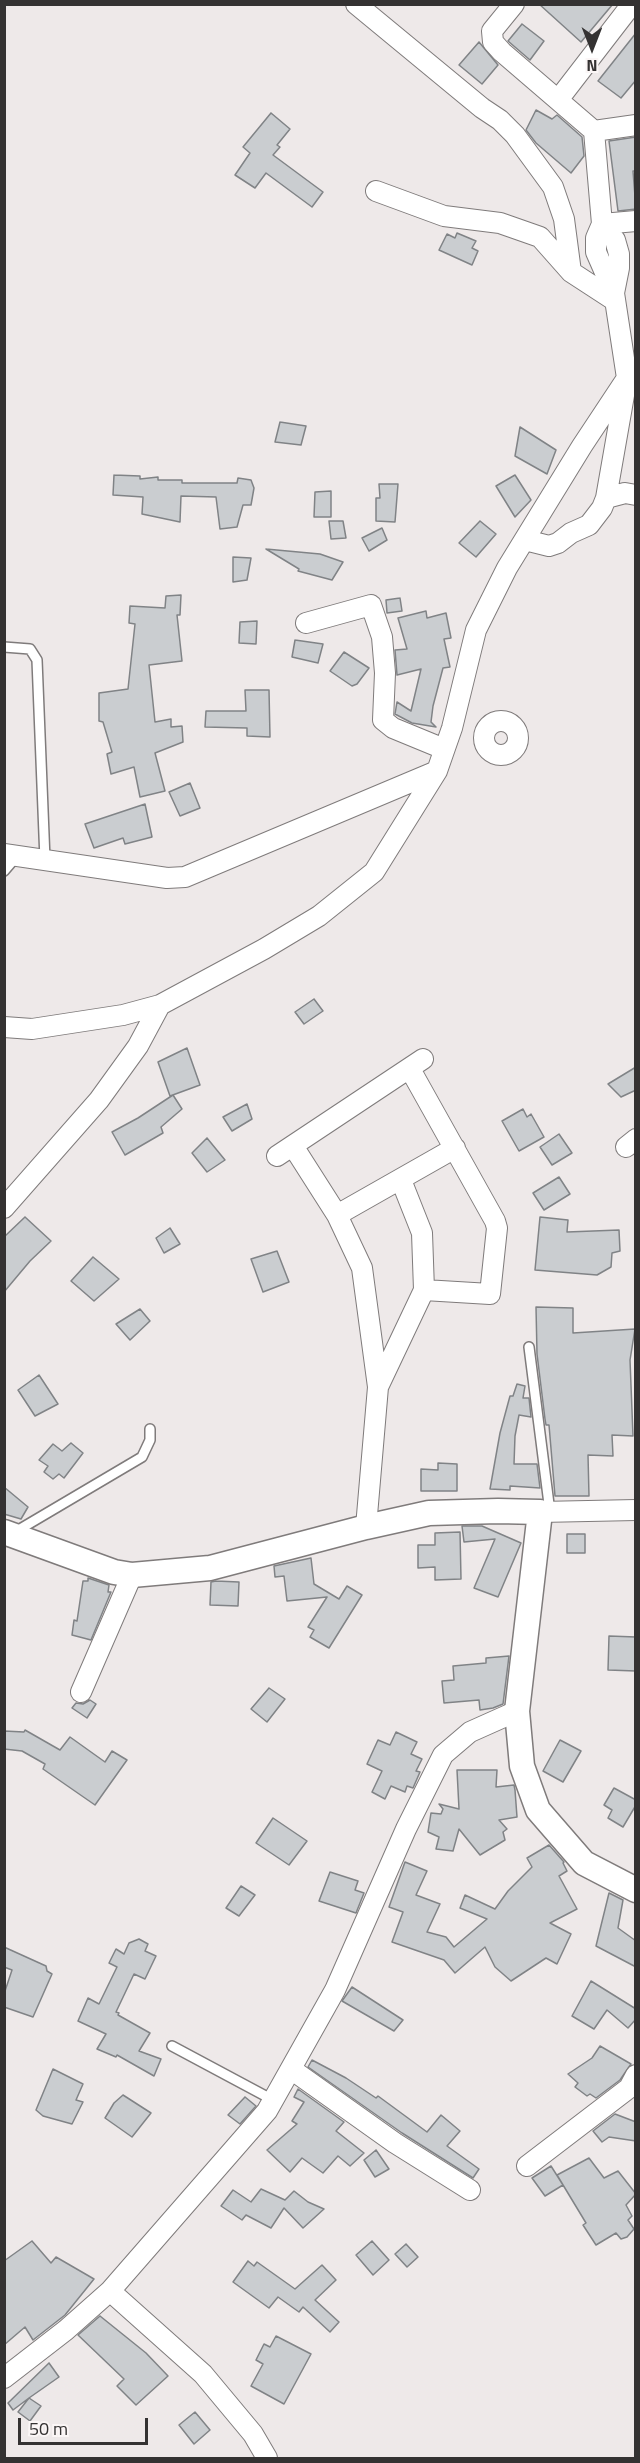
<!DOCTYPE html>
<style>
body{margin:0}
#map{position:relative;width:640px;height:2463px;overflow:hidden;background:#eee9e9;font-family:"Titillium Web",sans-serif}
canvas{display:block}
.frame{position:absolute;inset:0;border:6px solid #343232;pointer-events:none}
.north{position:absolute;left:562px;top:18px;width:60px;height:60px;-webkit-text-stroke:4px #fbf6f6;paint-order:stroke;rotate:180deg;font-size:16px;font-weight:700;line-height:24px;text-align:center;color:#343232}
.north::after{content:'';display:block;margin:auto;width:21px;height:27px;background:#343232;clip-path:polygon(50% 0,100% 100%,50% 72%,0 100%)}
.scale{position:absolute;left:18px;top:2418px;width:130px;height:27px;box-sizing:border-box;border:3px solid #343232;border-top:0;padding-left:8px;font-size:18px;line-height:21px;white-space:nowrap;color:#343232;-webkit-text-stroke:4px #fbf6f6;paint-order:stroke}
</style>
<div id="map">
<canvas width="640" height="2463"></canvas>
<div class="frame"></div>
<div class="north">N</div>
<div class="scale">50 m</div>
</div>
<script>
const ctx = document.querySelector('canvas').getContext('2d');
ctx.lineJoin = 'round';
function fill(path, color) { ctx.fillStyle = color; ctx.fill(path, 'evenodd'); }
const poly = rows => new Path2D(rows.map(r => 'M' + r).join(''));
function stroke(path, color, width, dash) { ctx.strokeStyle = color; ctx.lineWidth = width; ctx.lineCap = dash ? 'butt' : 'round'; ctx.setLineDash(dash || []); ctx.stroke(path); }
const building = poly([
 [539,4,613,4,581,42,539,4],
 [522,24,544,41,530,60,508,41,522,24],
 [636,33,636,80,621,98,598,81,636,33],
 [479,42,498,65,482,84,459,65,479,42],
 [536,110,552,119,557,115,582,137,584,156,571,173,536,143,526,130,536,110],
 [271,113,290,129,277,145,280,147,273,155,323,192,312,207,266,173,255,188,235,175,250,153,243,147,271,113],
 [636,137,636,171,633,171,636,209,618,211,609,141,636,137],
 [457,233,476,241,472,248,478,251,472,265,439,250,447,234,455,238,457,233],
 [280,422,306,426,301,445,275,442,280,422],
 [520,427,556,450,547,474,515,456,520,427],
 [114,475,140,476,140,479,158,477,158,480,182,480,182,483,237,483,238,478,251,480,254,488,251,505,243,505,237,527,220,529,216,497,181,496,180,522,142,514,143,497,113,495,114,475],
 [515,475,531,500,515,517,496,486,515,475],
 [379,484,398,484,395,522,376,521,376,498,380,498,379,484],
 [331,491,331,517,314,517,315,492,331,491],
 [329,521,343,521,346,538,331,539,329,521],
 [480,521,496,534,476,557,459,543,480,521],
 [382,528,387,540,369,551,362,538,382,528],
 [266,549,320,554,343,562,332,580,298,571,299,569,266,549],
 [233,557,251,558,247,580,233,582,233,557],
 [181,595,180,615,177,615,182,661,149,665,155,722,171,719,171,727,182,726,183,742,155,753,165,791,140,797,134,767,111,774,107,754,112,752,103,722,99,721,99,693,128,689,135,624,129,623,130,606,165,608,166,596,181,595],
 [400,598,402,611,387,613,386,600,400,598],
 [426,611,427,618,446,613,451,638,444,639,450,667,443,668,433,706,431,722,436,727,412,723,395,714,397,702,411,711,421,669,397,675,395,650,407,649,398,618,426,611],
 [257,621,256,644,239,643,240,622,257,621],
 [295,640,323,644,318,663,292,657,295,640],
 [344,652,369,668,357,684,352,686,330,671,344,652],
 [245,690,269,690,270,737,247,736,247,728,205,727,206,711,246,711,245,690],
 [190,783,200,808,180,816,169,792,190,783],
 [145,804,152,837,125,844,123,838,94,848,85,824,145,804],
 [314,999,323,1011,304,1024,295,1012,314,999],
 [187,1048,200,1085,170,1096,158,1062,187,1048],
 [636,1067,636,1090,621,1097,608,1084,636,1067],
 [173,1095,182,1109,161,1127,163,1133,125,1155,112,1132,138,1118,173,1095],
 [247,1104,252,1119,232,1131,223,1117,247,1104],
 [523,1109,527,1117,531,1114,544,1137,519,1151,502,1121,523,1109],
 [559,1134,572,1153,552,1165,540,1147,559,1134],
 [207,1138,225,1160,207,1172,192,1153,207,1138],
 [559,1177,570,1194,544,1210,533,1193,559,1177],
 [25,1217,51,1241,30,1261,4,1292,4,1237,25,1217],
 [540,1217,568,1220,567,1232,619,1230,620,1251,612,1253,611,1267,597,1275,535,1270,540,1217],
 [170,1228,180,1244,164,1253,156,1238,170,1228],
 [277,1251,289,1282,263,1292,251,1259,277,1251],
 [93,1257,119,1279,94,1301,71,1281,93,1257],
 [536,1307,573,1308,573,1333,635,1329,630,1360,633,1436,612,1435,613,1456,588,1455,589,1496,555,1496,549,1425,546,1425,545,1419,537,1354,536,1307],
 [140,1309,150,1321,130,1340,116,1324,140,1309],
 [39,1375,58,1404,35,1416,18,1390,39,1375],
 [517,1384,525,1386,523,1398,529,1398,531,1417,519,1415,515,1436,514,1464,537,1464,540,1488,510,1486,510,1490,490,1489,500,1433,510,1396,513,1396,517,1384],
 [71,1443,83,1453,64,1478,59,1474,53,1479,44,1472,48,1466,39,1460,53,1444,62,1451,71,1443],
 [438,1463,457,1464,457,1491,421,1491,421,1469,438,1470,438,1463],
 [4,1487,28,1507,21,1519,4,1514,4,1487],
 [462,1526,482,1526,521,1543,498,1597,474,1588,495,1539,464,1542,462,1526],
 [460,1532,461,1579,435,1580,435,1567,418,1568,418,1545,435,1545,435,1533,460,1532],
 [567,1534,585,1534,585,1553,567,1553,567,1534],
 [311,1558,314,1584,339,1599,347,1586,362,1595,329,1648,310,1637,314,1630,308,1627,327,1597,287,1601,284,1576,275,1577,274,1566,311,1558],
 [88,1578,109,1585,108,1592,111,1592,91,1640,72,1635,74,1620,77,1621,83,1581,88,1581,88,1578],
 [216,1581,239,1582,238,1606,210,1605,211,1582,216,1581],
 [609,1636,636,1637,636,1671,608,1670,609,1636],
 [509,1656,503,1704,493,1708,480,1710,479,1700,444,1703,442,1681,454,1680,453,1666,486,1663,486,1658,509,1656],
 [269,1688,285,1699,267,1722,251,1709,269,1688],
 [90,1700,96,1704,87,1718,72,1708,76,1703,83,1704,90,1700],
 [25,1730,60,1750,70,1737,105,1762,112,1751,127,1760,95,1805,43,1769,45,1764,22,1751,4,1749,4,1731,24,1732,25,1730],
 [396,1732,417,1742,411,1754,422,1759,416,1771,420,1772,413,1788,407,1786,405,1792,391,1786,385,1799,372,1792,382,1771,367,1764,378,1740,390,1745,396,1732],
 [560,1740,581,1751,563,1782,543,1771,560,1740],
 [457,1770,497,1770,496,1787,514,1785,515,1790,517,1817,499,1820,507,1829,503,1832,505,1840,480,1855,459,1829,453,1851,436,1849,439,1837,428,1832,431,1813,441,1814,443,1809,439,1804,459,1809,457,1770],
 [614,1788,636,1800,636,1805,623,1827,608,1818,612,1810,604,1805,614,1788],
 [273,1818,307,1841,289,1865,256,1843,273,1818],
 [549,1845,564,1862,563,1863,567,1871,559,1876,577,1909,550,1923,571,1934,557,1964,546,1958,511,1981,495,1967,485,1947,455,1973,444,1960,392,1942,403,1912,389,1907,405,1862,427,1871,416,1895,440,1904,427,1932,446,1937,454,1947,487,1919,460,1908,465,1895,495,1909,508,1891,532,1867,527,1858,549,1845],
 [330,1872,358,1881,355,1890,364,1893,356,1913,319,1901,330,1872],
 [241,1886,255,1895,239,1916,226,1908,241,1886],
 [609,1893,623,1900,618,1928,636,1941,636,1967,596,1946,609,1893],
 [139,1939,148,1944,145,1951,156,1956,145,1979,134,1974,116,2012,119,2013,118,2015,150,2033,139,2051,161,2059,154,2076,117,2055,116,2057,97,2049,106,2034,78,2021,88,1998,99,2004,117,1967,109,1963,116,1949,124,1954,129,1943,139,1939],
 [4,1947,46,1966,47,1971,52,1974,33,2017,4,2007,4,1994,12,1970,4,1967,4,1947],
 [591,1981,636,2009,636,2019,628,2028,607,2010,594,2029,572,2016,591,1981],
 [352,1987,403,2020,394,2031,342,2001,352,1987],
 [600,2046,631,2064,620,2080,596,2098,590,2094,587,2096,575,2087,578,2083,568,2074,592,2058,600,2046],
 [312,2060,346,2078,376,2098,378,2096,427,2132,441,2115,460,2131,447,2146,479,2169,473,2178,402,2133,308,2067,312,2060],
 [53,2069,83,2084,76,2100,83,2102,72,2124,43,2116,36,2110,53,2069],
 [298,2089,344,2122,336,2131,364,2153,350,2166,338,2156,323,2173,302,2158,290,2172,267,2150,297,2124,292,2121,304,2102,294,2097,298,2089],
 [123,2095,151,2113,132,2137,105,2118,114,2103,123,2095],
 [245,2097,256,2106,240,2124,228,2115,245,2097],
 [615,2114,636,2122,636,2141,609,2137,602,2142,593,2131,615,2114],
 [376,2150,389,2169,375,2177,364,2160,376,2150],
 [589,2158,604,2178,618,2171,636,2194,626,2205,632,2216,628,2220,634,2229,627,2237,621,2239,616,2233,596,2245,583,2225,586,2223,557,2175,589,2158],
 [551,2166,563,2185,545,2196,532,2178,551,2166],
 [261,2189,285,2200,294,2191,308,2202,324,2209,303,2228,284,2208,271,2228,246,2215,242,2220,221,2206,233,2190,251,2202,261,2189],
 [32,2241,51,2263,56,2257,94,2279,65,2315,33,2340,25,2327,4,2345,4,2261,32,2241],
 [372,2241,389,2260,373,2275,356,2255,372,2241],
 [406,2244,418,2257,407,2267,395,2254,406,2244],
 [248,2261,254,2266,257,2262,295,2289,322,2265,336,2280,315,2300,339,2322,330,2332,303,2307,299,2312,278,2297,269,2308,233,2282,248,2261],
 [100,2316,146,2353,168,2376,136,2405,117,2386,124,2379,78,2335,100,2316],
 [276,2336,311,2354,284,2404,251,2386,263,2364,256,2360,264,2344,270,2347,276,2336],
 [49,2363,59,2377,29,2398,41,2406,30,2421,18,2412,29,2398,13,2410,8,2403,49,2363],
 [195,2412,210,2430,194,2444,179,2425,195,2412]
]);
const service = poly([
 [4,647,30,649,37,660,45,860],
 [4,871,16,857],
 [529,1347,550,1512],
 [15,1532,142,1457,150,1440,150,1429],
 [172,2046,273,2100]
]);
const minor = poly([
 [356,4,482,108,500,120,515,135,553,187,564,219,571,272],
 [514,4,492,31,493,42,502,52,594,131,602,224,596,238,596,252,614,293],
 [558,100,632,4],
 [594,131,636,125],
 [376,191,444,216,500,223,540,237,571,272,614,300],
 [602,224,636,221],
 [606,498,625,493,636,495],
 [525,540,549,546,558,543,571,533,589,525,602,508,606,498,627,378,614,293,619,268,619,254,615,240,602,224],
 [306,623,371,605,382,637,385,673,383,720,393,728,444,749],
 '484 738a17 17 0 1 1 34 0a17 17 0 1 1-34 0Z',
 [4,854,167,878,185,877,437,771],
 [4,1027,32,1029,123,1015,160,1005,264,949,319,916,374,872,437,771,452,728,476,630,507,568,582,446,627,378],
 [410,1069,495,1221,497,1228,490,1294,424,1290],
 [293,1146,337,1215,362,1268,378,1387,366,1527],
 [626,1147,636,1139],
 [277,1156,423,1059],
 [4,1208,99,1100,138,1046,160,1005],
 [337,1215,455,1148],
 [378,1387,424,1290,422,1233,401,1180],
 [540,1512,636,1510],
 [81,1692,132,1575],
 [291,2069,395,2143,470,2190],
 [527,2166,629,2088,636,2075],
 [110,2291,203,2374,253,2434,267,2458],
 [4,2378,66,2330,110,2291,267,2111,335,1990,406,1829,443,1755,470,1732,517,1711]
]);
const tertiary = poly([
 [4,1532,114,1572,132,1575,210,1568,366,1527,429,1513,498,1511,540,1512,517,1711,522,1766,538,1810,584,1863,636,1890]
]);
fill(building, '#cacdd0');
stroke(building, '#808386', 1.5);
stroke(service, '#7f7b7b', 12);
stroke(minor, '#7f7b7b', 22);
stroke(tertiary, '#7f7b7b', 27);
stroke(service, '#fff', 9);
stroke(minor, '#fff', 20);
stroke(tertiary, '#fff', 24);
</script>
